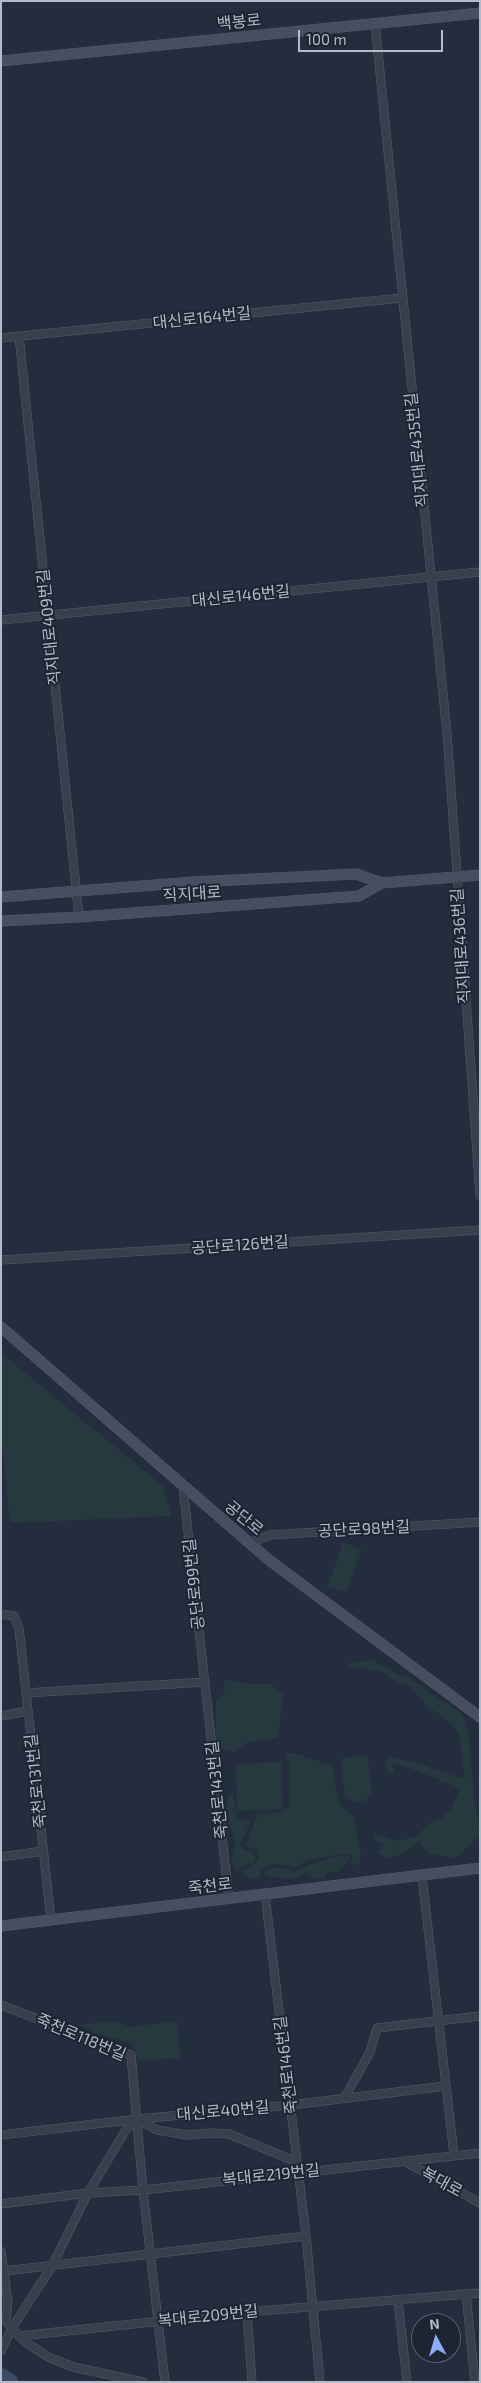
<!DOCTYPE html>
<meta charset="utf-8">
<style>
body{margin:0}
#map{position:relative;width:481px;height:2383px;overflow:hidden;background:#242d3d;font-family:"Exo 2",sans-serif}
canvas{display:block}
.frame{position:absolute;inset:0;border:2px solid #b4bac8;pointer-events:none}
.north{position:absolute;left:411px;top:2313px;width:50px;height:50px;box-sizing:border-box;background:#1d2432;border:1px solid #59606e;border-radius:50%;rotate:354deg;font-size:14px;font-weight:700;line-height:20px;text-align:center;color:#b4bac8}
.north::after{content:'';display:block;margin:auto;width:18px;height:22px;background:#8cacf5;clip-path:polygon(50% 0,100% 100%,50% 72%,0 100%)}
.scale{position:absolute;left:298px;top:30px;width:145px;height:22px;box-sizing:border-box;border:2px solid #b4bac8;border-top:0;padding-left:6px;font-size:15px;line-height:18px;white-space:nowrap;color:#b4bac8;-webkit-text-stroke:4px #1d2432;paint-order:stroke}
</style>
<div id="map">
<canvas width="481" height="2383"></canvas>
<div class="frame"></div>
<div class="north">N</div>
<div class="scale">100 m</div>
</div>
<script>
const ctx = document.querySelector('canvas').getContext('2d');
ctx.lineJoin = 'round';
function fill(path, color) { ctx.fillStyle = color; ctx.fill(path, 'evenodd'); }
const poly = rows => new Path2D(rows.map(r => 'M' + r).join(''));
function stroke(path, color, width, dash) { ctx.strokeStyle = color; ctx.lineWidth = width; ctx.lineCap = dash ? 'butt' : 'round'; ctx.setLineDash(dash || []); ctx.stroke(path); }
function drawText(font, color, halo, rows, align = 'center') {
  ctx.font = font + ' "Exo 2","Noto Sans KR",sans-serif'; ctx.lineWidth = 4; ctx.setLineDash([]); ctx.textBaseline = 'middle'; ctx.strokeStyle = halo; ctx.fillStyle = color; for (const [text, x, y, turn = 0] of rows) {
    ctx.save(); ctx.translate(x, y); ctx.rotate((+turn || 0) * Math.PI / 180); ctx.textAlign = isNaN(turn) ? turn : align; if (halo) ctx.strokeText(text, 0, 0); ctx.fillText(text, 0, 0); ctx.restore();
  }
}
const green = poly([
 [1,1353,163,1486,171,1516,10,1523,1,1435],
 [343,1542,362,1549,347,1592,328,1586],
 [372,1660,397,1674,409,1678,462,1714,468,1732,475,1807,480,1821,480,1834,456,1858,429,1854,419,1841,399,1855,388,1858,379,1853,383,1844,373,1838,375,1833,397,1841,418,1836,427,1824,440,1819,450,1811,460,1788,402,1765,393,1764,395,1773,387,1772,384,1763,391,1757,421,1764,465,1780,459,1732,441,1715,426,1706,410,1686,398,1684,382,1672,347,1666,348,1663],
 [224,1680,251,1684,271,1684,283,1695,278,1738,248,1742,235,1752,219,1748,216,1740,216,1701,225,1692],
 [285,1753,295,1753,333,1766,337,1797,343,1807,355,1818,355,1826,361,1852,360,1861,357,1865,351,1865,352,1854,347,1853,310,1860,295,1867,273,1864,261,1869,260,1878,250,1879,242,1872,256,1862,259,1858,257,1849,246,1846,258,1814,279,1813,290,1807,290,1766],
 [364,1755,368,1758,372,1793,364,1801,356,1803,345,1796,341,1761,343,1758],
 [281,1762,283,1809,237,1811,236,1764],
 [228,1794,233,1794,237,1819,251,1821,239,1847,255,1854,254,1862,246,1864,237,1870,232,1864,235,1840,227,1818],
 [343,1855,350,1856,346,1864,337,1872,327,1871,324,1878,314,1878,305,1873,294,1879,267,1876,264,1871,275,1868,285,1868,294,1872,308,1865],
 [114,2021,130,2027,177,2021,180,2058,138,2061,133,2044,95,2033,79,2025]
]);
const river = poly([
 [1,2377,9,2382]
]);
const street = poly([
 [375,23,447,733,480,1195],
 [19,336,79,917],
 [1,338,402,298],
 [1,620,480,572],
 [1,1260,480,1230],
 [183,1487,229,1899],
 [250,1543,270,1535,480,1522],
 [1,1614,14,1616,19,1628,51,1920],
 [26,1693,205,1682],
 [1,1716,28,1711],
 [1,1857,43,1851],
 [422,1876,454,2155],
 [265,1894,306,2236,320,2382],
 [1,2005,131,2055,143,2190,165,2382],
 [345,2097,370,2052,377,2028,480,2016],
 [1,2135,138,2119,291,2105,445,2086],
 [404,2161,480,2203],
 [88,2193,143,2190,480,2153],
 [88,2193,127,2128,137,2119,157,2130,187,2135,210,2133,229,2134,297,2162],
 [1,2204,88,2193,52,2266,12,2328,1,2351],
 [1,2251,8,2302,6,2321],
 [4,2271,306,2236],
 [466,2294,475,2382],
 [398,2300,407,2382],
 [247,2312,252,2382],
 [1,2316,24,2341,48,2357,73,2367,143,2382],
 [19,2336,247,2312,480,2293]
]);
const secondary = poly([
 [1,61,480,13],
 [1,897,193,882,356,874,382,883,480,875],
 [1,921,79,917,359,896,382,883],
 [1,1327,269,1560,480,1717],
 [1,1926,480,1868]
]);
const streetNames = [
 ["백봉로",239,22,-6],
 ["대신로164번길",202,318,-6],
 ["직지대로435번길",417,450,-96],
 ["대신로146번길",241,596,-6],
 ["직지대로409번길",49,627,-96],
 ["직지대로",192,894,-4],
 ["직지대로436번길",461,946,-94],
 ["공단로126번길",240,1245,-4],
 ["공단로",244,1518,40],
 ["공단로98번길",364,1529,-3],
 ["공단로99번길",194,1584,-96],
 ["죽천로131번길",36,1781,-96],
 ["죽천로143번길",217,1790,-96],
 ["죽천로",210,1886,-7],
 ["죽천로118번길",81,2037,23],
 ["죽천로146번길",286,2065,-97],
 ["대신로40번길",223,2111,-5],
 ["복대로219번길",271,2175,-6],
 ["복대로",442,2182,29],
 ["복대로209번길",208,2316,-6]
];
fill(green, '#26393e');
stroke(river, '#3a4965', 18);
stroke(street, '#565d6b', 9);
stroke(secondary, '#565d6b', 11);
stroke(street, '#383f4d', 8);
stroke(secondary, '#464e60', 10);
drawText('16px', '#b4bac8', '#1d2432', streetNames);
</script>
